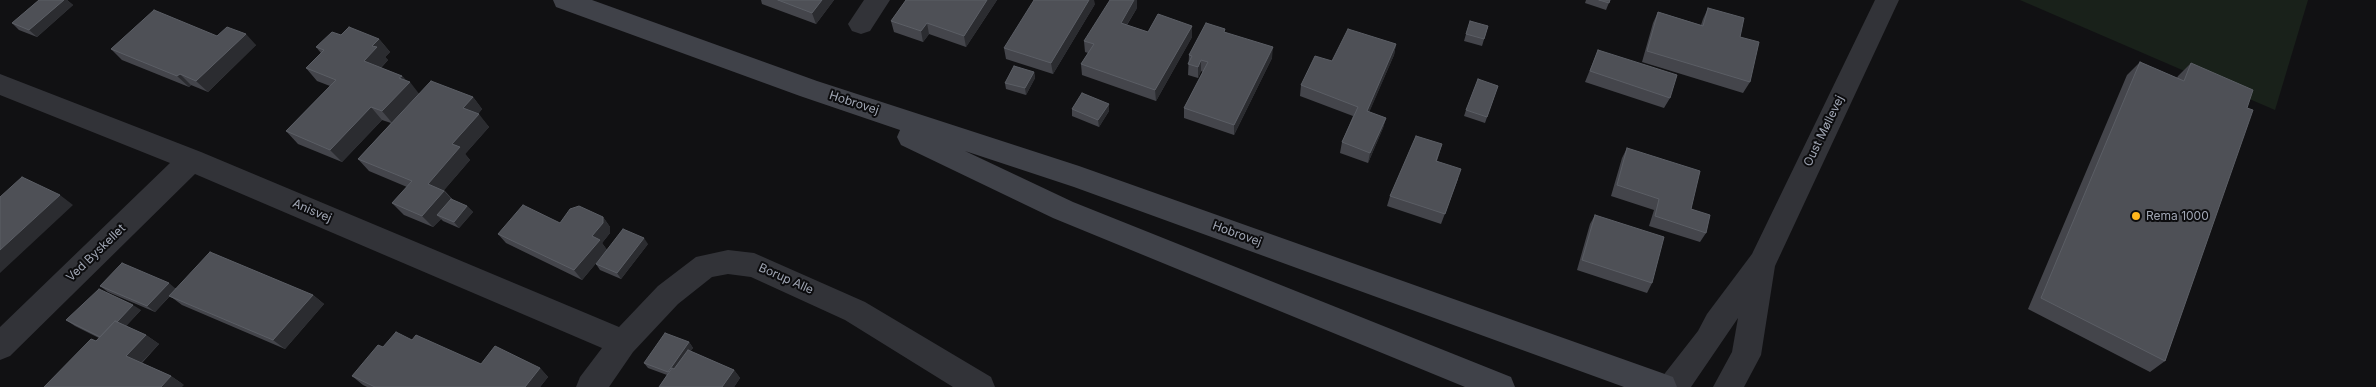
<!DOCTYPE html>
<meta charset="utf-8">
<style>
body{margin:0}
canvas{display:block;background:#111113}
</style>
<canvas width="2376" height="387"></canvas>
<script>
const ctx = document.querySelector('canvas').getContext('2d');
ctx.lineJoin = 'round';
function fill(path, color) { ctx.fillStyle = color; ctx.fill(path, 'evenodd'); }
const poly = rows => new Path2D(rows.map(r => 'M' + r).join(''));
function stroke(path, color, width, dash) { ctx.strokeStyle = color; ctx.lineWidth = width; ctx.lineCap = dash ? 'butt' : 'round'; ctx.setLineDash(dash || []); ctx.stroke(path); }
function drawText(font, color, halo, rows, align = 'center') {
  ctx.font = font + ' Inter,sans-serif'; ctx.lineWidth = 4; ctx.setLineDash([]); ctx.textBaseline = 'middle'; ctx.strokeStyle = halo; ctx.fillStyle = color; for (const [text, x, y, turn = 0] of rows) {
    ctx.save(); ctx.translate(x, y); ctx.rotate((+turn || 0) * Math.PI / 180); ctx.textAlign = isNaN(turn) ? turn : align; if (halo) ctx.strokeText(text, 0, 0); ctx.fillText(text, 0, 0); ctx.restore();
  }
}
const green = poly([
 [2020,0,2308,0,2275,110]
]);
const minor = poly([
 [864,0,890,0,870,31,861,34,852,31,848,24,864,0],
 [0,74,201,152,619,327,658,286,696,257,728,250,754,253,865,302,991,377,995,387,953,387,845,320,751,277,728,274,712,277,678,304,633,352,609,387,576,387,580,377,602,348,195,174,10,356,0,360,0,327,170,163,0,95,0,74]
]);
const tertiary = poly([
 [1875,0,1899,0,1775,266,1761,355,1744,387,1713,387,1732,352,1738,318,1691,387,1658,387,1662,377,1698,331,1707,314,1752,254,1875,0]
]);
const secondary = poly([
 [553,0,592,0,817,81,1079,166,1662,373,1673,377,1677,387,1624,387,1074,187,965,151,1073,202,1511,377,1515,387,1465,387,1053,218,901,145,897,137,900,130,800,96,556,7,553,0]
]);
const wall = poly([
 [39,0,67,0,73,5,37,37,19,30,12,23],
 [761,0,834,0,816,24,762,4],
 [906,0,997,0,966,47,929,34,923,42,894,32,891,21],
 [1586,0,1610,0,1606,10,1585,3],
 [1095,4,1053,74,1006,59,1004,48],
 [1137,8,1127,25,1148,32,1192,26,1192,37,1156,101,1082,75,1081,64,1088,53,1085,52,1084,41],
 [1708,8,1740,37,1750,82,1743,93,1642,62,1653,23,1658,12,1701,25,1703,19],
 [1488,26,1482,46,1464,41,1466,34],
 [1225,32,1272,58,1234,135,1184,118,1184,108,1203,72,1201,71,1198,78,1188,75,1189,55],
 [341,35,379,39,390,52,385,57,388,60,381,68,402,76,419,94,473,97,482,109,478,114,489,127,465,154,470,160,444,190,453,200,467,206,473,212,459,228,443,221,441,219,433,227,404,215,392,203,407,187,369,171,358,159,391,123,382,120,342,162,298,144,286,131,330,86,317,81,306,68,321,53,316,47],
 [217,36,256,45,208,92,191,85,189,87,122,60,111,49],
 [1396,44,1394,55,1369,112,1386,118,1383,128,1368,163,1340,153,1342,142,1353,116,1300,96,1301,85,1332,61],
 [1598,50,1670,98,1664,108,1585,82],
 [2140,62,2177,78,2178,76,2191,63,2247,108,2165,361,2150,372,2028,309,2127,75],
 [1034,72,1035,78,1026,95,1006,89,1005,83],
 [1498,86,1485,123,1464,116,1466,110],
 [1072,109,1109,111,1099,127,1072,116],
 [1442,144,1437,161,1458,179,1441,224,1387,206,1390,196],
 [1627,148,1691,209,1706,233,1700,242,1649,226,1654,210,1611,196,1622,158],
 [1595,215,1652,283,1647,293,1577,270,1590,224],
 [603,217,610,227,610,233,602,243,607,250,582,280,506,243,498,234,560,223],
 [648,244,621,279,600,270,596,264],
 [100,286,176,288,313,295,324,304,285,349,182,305,170,296,155,312,108,292],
 [141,310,126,326,146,335,159,344,142,363,171,376,184,385,96,341,99,338,75,326,66,320],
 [412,340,481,364,540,368,548,377,540,387,367,387,363,385,352,376,383,347],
 [689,342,693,348,690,351,734,370,740,378,734,387,659,387,667,375,648,368,644,363]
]);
const shadedWall = poly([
 [64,0,67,0,73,5,37,37,29,30],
 [822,0,834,0,816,24,812,13],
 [987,0,997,0,966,47,964,36],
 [1089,0,1094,0,1095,4,1053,74,1051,63],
 [1134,0,1137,0,1137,8,1121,34,1121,23],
 [927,23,929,34,923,42,921,31],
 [1192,26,1192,37,1156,101,1155,90],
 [246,34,256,45,208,92,196,81],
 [379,39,390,52,385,57,388,60,375,74,364,61,372,46],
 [1396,44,1394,55,1365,122,1367,111],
 [1273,47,1272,58,1234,135,1234,125],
 [1201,60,1201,71,1198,78,1198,67],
 [1034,72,1035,78,1026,95,1025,88],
 [180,74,191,85,189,87,177,76],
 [402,76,408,84,410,82,420,95,393,124,382,111,399,78],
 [473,97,482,109,473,121,463,108],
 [1109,104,1109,111,1099,127,1098,120],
 [371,107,382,120,342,162,330,150],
 [479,114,489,127,465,154,470,160,439,196,428,184,452,144],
 [1386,118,1383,128,1368,163,1370,153],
 [444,191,455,203,437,215,441,219,433,227,422,216],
 [60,195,73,205,0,273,0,250],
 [467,206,473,212,459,228,454,222],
 [603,217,610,227,610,233,602,243,607,250,582,280,574,270],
 [644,238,648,244,621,279,617,273],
 [169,283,176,289,155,312,147,306],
 [313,295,324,304,285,349,273,340],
 [133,305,141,310,110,343,101,338],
 [146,335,159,344,140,364,126,356],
 [689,342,693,348,672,378,668,372],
 [540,368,548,377,540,387,525,387],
 [734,370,740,378,734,387,722,387],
 [171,376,184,385,182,387,161,387]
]);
const building = poly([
 [39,0,64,0,29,30,12,23,39,0],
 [778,0,822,0,812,13,778,0],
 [906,0,987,0,964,36,927,23,921,31,891,21,906,0],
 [1034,0,1089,0,1051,63,1004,48,1034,0],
 [1110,0,1134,0,1121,23,1148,32,1158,14,1192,26,1155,90,1081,64,1094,44,1084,41,1110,0],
 [1599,0,1610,0,1609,3,1599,0],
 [1708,8,1744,18,1740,37,1759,42,1750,82,1647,51,1658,12,1703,26,1708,8],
 [154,10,217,36,227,27,246,34,196,81,180,74,177,76,111,49,154,10],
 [1470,21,1488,26,1484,39,1466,34,1470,21],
 [1206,23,1225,29,1224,32,1273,47,1234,125,1184,108,1208,62,1201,60,1198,67,1188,64,1192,56,1189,55,1206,23],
 [349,27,379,39,372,46,377,47,364,61,402,76,399,78,410,82,382,111,371,107,330,150,286,131,336,80,306,68,324,50,316,47,332,32,341,35,349,27],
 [1348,29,1396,44,1367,111,1386,118,1370,153,1342,142,1358,107,1301,85,1315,56,1332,61,1348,29],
 [1598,50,1677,75,1670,98,1590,71,1598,50],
 [2140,62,2184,81,2191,63,2253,90,2247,108,2253,110,2165,361,2041,298,2140,62],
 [1014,66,1034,72,1025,88,1005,83,1014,66],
 [1478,79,1498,86,1487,117,1466,110,1478,79],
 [431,81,473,97,463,108,479,114,452,144,460,147,428,184,444,191,422,216,392,203,412,181,358,159,431,81],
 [1082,93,1109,104,1098,120,1072,109,1082,93],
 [1416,136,1442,144,1436,161,1461,169,1445,214,1390,196,1416,136],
 [1627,148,1700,171,1691,209,1710,215,1706,233,1655,216,1659,199,1617,185,1627,148],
 [22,177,60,195,0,250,0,197,22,177],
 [451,199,467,206,454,222,437,215,451,199],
 [523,205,560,223,570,209,579,206,603,217,603,223,592,236,600,240,574,270,498,234,523,205],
 [1595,215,1664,237,1652,283,1582,260,1595,215],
 [623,229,644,238,617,273,596,264,623,229],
 [210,252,313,295,273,340,169,296,210,252],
 [122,263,169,283,147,306,100,286,122,263],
 [99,289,133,305,117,322,115,321,100,337,66,320,99,289],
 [115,321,146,335,126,356,171,376,161,387,44,387,91,339,96,341,115,321],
 [396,332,412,340,416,335,481,364,495,346,540,368,525,387,375,387,352,376,378,345,383,347,396,332],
 [665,333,689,342,668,372,644,363,665,333],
 [688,350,734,370,722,387,659,387,672,368,674,369,688,350]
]);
const markers = [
 [2136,216,5,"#ffb61d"]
];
const streetNames = [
 ["Hobrovej",854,103,18],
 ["Oust Møllevej",1824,131,-64],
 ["Anisvej",312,211,23],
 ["Hobrovej",1237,234,20],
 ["Ved Byskellet",96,253,-44],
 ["Borup Alle",786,279,24]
];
const poiNames = [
 ["Rema 1000",2146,216]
];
fill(green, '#19211a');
fill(minor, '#323338');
fill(tertiary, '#323338');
fill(secondary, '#404249');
fill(wall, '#44454b');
fill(shadedWall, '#2b2c30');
fill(building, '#4e5056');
stroke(building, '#5b5e65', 1);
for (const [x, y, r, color] of markers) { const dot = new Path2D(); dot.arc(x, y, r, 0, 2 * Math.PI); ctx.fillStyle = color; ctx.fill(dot); stroke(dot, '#0c0c0e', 2); }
drawText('12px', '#a1a7b5', '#0c0c0e', streetNames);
drawText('12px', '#a1a7b5', '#0c0c0e', poiNames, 'left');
</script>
